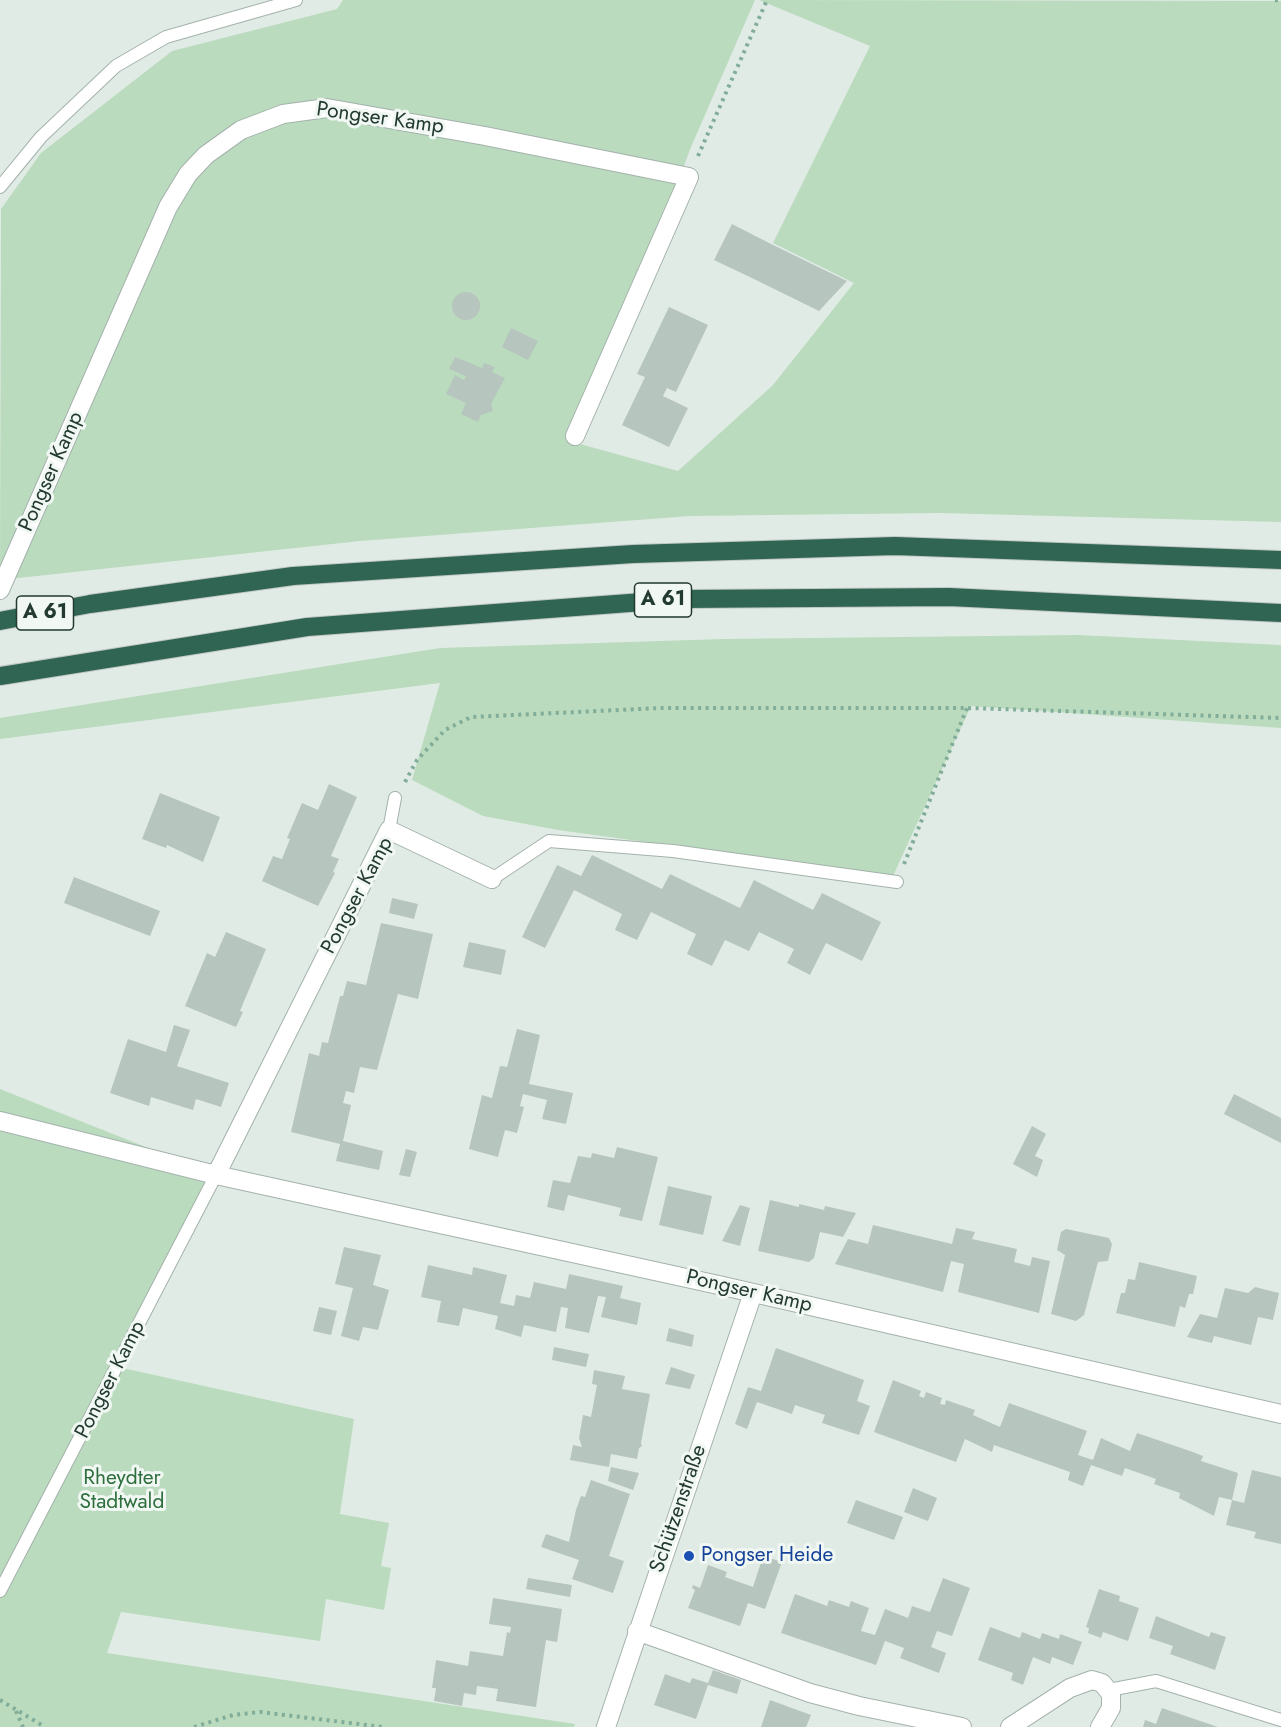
<!DOCTYPE html>
<meta charset="utf-8">
<style>
body{margin:0}
canvas{display:block;background:#e1ebe5}
</style>
<canvas width="1281" height="1727"></canvas>
<script>
const ctx = document.querySelector('canvas').getContext('2d');
ctx.lineJoin = 'round';
function fill(path, color) { ctx.fillStyle = color; ctx.fill(path, 'evenodd'); }
const poly = rows => new Path2D(rows.map(r => 'M' + r).join(''));
function stroke(path, color, width, dash) { ctx.strokeStyle = color; ctx.lineWidth = width; ctx.lineCap = dash ? 'butt' : 'round'; ctx.setLineDash(dash || []); ctx.stroke(path); }
function drawText(font, color, halo, rows, align = 'center') {
  ctx.font = font + ' Jost,sans-serif'; ctx.lineWidth = 6; ctx.setLineDash([]); ctx.textBaseline = 'middle'; ctx.strokeStyle = halo; ctx.fillStyle = color; for (const [text, x, y, turn = 0] of rows) {
    ctx.save(); ctx.translate(x, y); ctx.rotate((+turn || 0) * Math.PI / 180); ctx.textAlign = isNaN(turn) ? turn : align; if (halo) ctx.strokeText(text, 0, 0); ctx.fillText(text, 0, 0); ctx.restore();
  }
}
const green = poly([
 [343,0,755,0,691,147,580,444,678,471,773,385,854,283,773,243,870,46,759,0,1281,1,1281,522,940,513,690,516,360,541,0,580,1,209,41,153,172,51,337,9],
 [1078,635,1281,645,1281,728,971,706,893,876,558,830,483,816,412,780,440,683,0,739,0,718,440,648,723,639],
 [0,1089,216,1175,118,1367,354,1419,340,1514,389,1523,381,1566,391,1568,384,1610,326,1599,320,1641,121,1612,107,1653,575,1724,574,1727,0,1727]
]);
const building = poly([
 [732,224,771,244,847,281,819,311,754,279,714,260],
 '452 306a14 14 0 1 1 28 0a14 14 0 1 1-28 0Z',
 [669,307,708,325,676,392,667,388,663,396,688,408,669,447,622,425,645,377,637,374],
 [511,328,538,341,528,360,502,347],
 [455,357,482,368,484,363,495,367,492,372,505,378,491,404,493,411,481,415,478,422,461,414,466,403,446,394,455,375,464,380,466,376,449,369],
 [329,784,357,797,331,856,339,859,333,872,335,873,318,906,262,881,273,856,282,859,290,839,287,838,302,803,318,810],
 [160,793,220,817,203,862,167,845,166,848,142,839],
 [592,855,662,889,670,874,740,908,754,880,813,910,822,893,881,922,862,961,826,943,810,975,787,963,794,949,759,932,749,951,725,940,712,966,687,954,696,934,651,912,637,940,615,930,622,914,574,890,545,948,522,937,557,865,581,876],
 [74,877,160,911,150,936,64,903],
 [392,898,418,904,414,919,389,913],
 [381,923,433,934,418,999,398,994,377,1070,360,1067,354,1093,346,1091,343,1103,351,1105,343,1141,383,1151,379,1170,336,1161,340,1144,291,1132,309,1053,319,1056,322,1042,328,1043,340,996,343,996,347,981,366,985],
 [226,932,266,949,240,1011,243,1012,236,1027,185,1006,207,953,215,957],
 [469,942,506,950,501,975,463,967],
 [174,1025,190,1030,177,1066,229,1083,221,1107,196,1099,193,1110,151,1097,149,1106,110,1093,128,1039,166,1052],
 [517,1029,540,1035,529,1084,573,1093,566,1124,542,1119,547,1100,523,1094,520,1106,524,1107,517,1133,505,1130,498,1157,469,1149,482,1095,492,1098,500,1066,507,1067],
 [1234,1094,1281,1118,1281,1143,1224,1114],
 [1032,1126,1046,1134,1035,1156,1043,1160,1037,1177,1013,1164],
 [617,1147,658,1157,642,1221,619,1216,621,1208,568,1195,564,1211,547,1207,553,1180,570,1183,578,1156,591,1158,592,1153,614,1158],
 [406,1149,417,1152,410,1177,399,1175],
 [668,1186,712,1196,703,1235,659,1225],
 [770,1200,799,1207,799,1204,824,1210,825,1206,856,1213,843,1237,820,1232,814,1258,809,1262,758,1251],
 [740,1205,750,1208,740,1246,722,1241],
 [873,1225,952,1244,956,1228,975,1232,972,1239,1017,1249,1014,1262,1030,1266,1032,1257,1050,1261,1039,1313,958,1292,964,1264,951,1261,943,1292,835,1264,848,1239,868,1244],
 [1066,1229,1109,1238,1112,1244,1108,1261,1098,1262,1084,1315,1076,1321,1051,1314,1065,1255,1057,1250,1061,1232],
 [344,1247,381,1255,373,1285,389,1290,378,1330,363,1327,359,1341,341,1336,353,1288,335,1284],
 [1139,1262,1197,1276,1193,1294,1189,1294,1185,1308,1180,1306,1175,1327,1116,1313,1121,1293,1125,1293,1128,1279,1135,1280],
 [428,1265,472,1275,473,1267,507,1275,500,1303,514,1306,516,1295,530,1298,534,1282,566,1289,569,1274,623,1286,620,1298,641,1303,637,1325,601,1317,606,1297,598,1296,589,1333,565,1328,568,1308,561,1307,556,1332,524,1325,521,1337,495,1329,498,1316,463,1308,459,1326,437,1322,441,1301,421,1297],
 [1255,1287,1279,1293,1273,1320,1258,1317,1251,1345,1214,1336,1212,1343,1187,1337,1200,1314,1217,1318,1225,1288,1248,1293],
 [319,1307,337,1311,331,1335,313,1331],
 [669,1328,694,1335,692,1347,666,1341],
 [554,1347,589,1354,586,1367,552,1360],
 [776,1348,864,1380,857,1401,870,1406,859,1435,822,1423,825,1415,795,1405,792,1414,757,1402,747,1429,735,1424,748,1387,761,1391],
 [671,1367,695,1375,690,1389,665,1384],
 [594,1370,625,1376,622,1389,650,1394,641,1443,642,1446,639,1448,637,1459,611,1454,609,1467,570,1460,573,1445,582,1447,579,1438,583,1415,591,1417,597,1385,592,1384],
 [893,1380,921,1391,919,1396,924,1398,926,1392,942,1398,940,1404,945,1405,946,1400,975,1410,973,1415,1000,1427,1009,1403,1087,1431,1078,1455,1093,1460,1101,1438,1130,1451,1137,1433,1190,1451,1203,1456,1201,1461,1238,1473,1232,1500,1244,1503,1252,1470,1281,1477,1281,1544,1254,1538,1256,1532,1226,1525,1232,1500,1219,1497,1214,1516,1179,1498,1180,1493,1154,1484,1156,1479,1125,1468,1122,1476,1091,1465,1083,1486,1068,1480,1070,1472,994,1445,992,1452,965,1439,956,1462,874,1432],
 [611,1467,639,1473,633,1490,608,1481],
 [591,1480,630,1494,609,1556,624,1561,613,1593,572,1579,579,1560,541,1547,546,1534,569,1542,576,1510,581,1496,585,1497],
 [913,1488,937,1498,928,1521,904,1512],
 [856,1500,903,1517,894,1540,847,1523],
 [763,1556,782,1562,765,1609,748,1603,740,1626,688,1608,695,1590,692,1588,693,1585,700,1588,708,1565,727,1572,725,1577,753,1587],
 [528,1578,572,1585,570,1597,526,1589],
 [943,1578,970,1588,952,1636,937,1631,931,1647,946,1653,939,1673,900,1658,904,1648,885,1641,876,1665,781,1633,795,1594,827,1606,829,1600,849,1607,851,1601,869,1608,861,1631,875,1635,885,1609,908,1618,912,1606,930,1612],
 [1099,1589,1120,1596,1119,1601,1139,1608,1128,1641,1103,1632,1101,1638,1088,1633,1089,1628,1086,1627],
 [493,1598,562,1609,557,1642,546,1640,536,1707,496,1701,498,1689,477,1686,476,1695,464,1693,462,1706,434,1701,436,1688,432,1688,436,1660,468,1666,470,1651,503,1656,507,1632,510,1633,511,1627,489,1624],
 [1156,1616,1209,1637,1211,1632,1226,1637,1215,1670,1170,1654,1173,1646,1149,1638],
 [990,1627,1020,1638,1022,1632,1040,1639,1042,1633,1059,1639,1060,1634,1082,1642,1073,1665,1052,1657,1050,1664,1033,1657,1023,1685,1011,1680,1013,1673,978,1660],
 [713,1670,741,1680,737,1694,708,1685,696,1719,654,1705,665,1674,690,1683,692,1678,708,1683],
 [770,1700,811,1715,806,1727,761,1727],
 [1162,1708,1218,1727,1143,1727,1145,1720,1156,1724]
]);
const path = poly([
 [1275,0,1281,1],
 [698,156,767,0],
 [405,782,417,760,445,730,471,717,661,708,967,708,1281,718],
 [904,864,967,708],
 [0,1700,45,1727],
 [16,1711,23,1727],
 [194,1727,233,1715,260,1712,383,1727]
]);
const service = poly([
 [0,187,41,137,116,66,166,37,296,0],
 [389,830,395,798],
 [492,879,549,841,673,851,897,882],
 [0,1591,216,1175],
 [1109,1690,1156,1681,1281,1720]
]);
const minor = poly([
 [0,590,168,207,188,174,206,155,241,130,283,114,327,108,485,136,689,177,575,436],
 [0,1121,216,1175,723,1286,1281,1414],
 [216,1175,389,830,492,879],
 [637,1631,810,1693,859,1706,962,1727],
 [606,1727,753,1293],
 [1010,1727,1070,1688,1092,1680,1102,1683,1111,1694,1111,1708,1100,1727]
]);
const motorway = poly([
 [0,621,90,604,293,576,633,554,895,546,1281,560],
 [0,676,307,627,683,599,949,597,1281,613]
]);
const markers = [
 [689,1556,6,"#1a4fb4"]
];
const shields = [
 [663,600,57],
 [45,613,57]
];
const shieldNames = [
 ["A 61",663,600],
 ["A 61",45,613]
];
const streetNames = [
 ["Pongser Kamp",380,119,8],
 ["Pongser Kamp",52,472,-66],
 ["Pongser Kamp",358,896,-62],
 ["Pongser Kamp",749,1292,13],
 ["Pongser Kamp",111,1380,-63],
 ["Schützenstraße",679,1509,-71]
];
const parkNames = [
 ["Rheydter",122,1479],
 ["Stadtwald",122,1503]
];
const transitNames = [
 ["Pongser Heide",701,1556]
];
fill(green, '#badbbe');
fill(building, '#b6c5bd');
stroke(service, '#a4b2ab', 14);
stroke(minor, '#a4b2ab', 20);
stroke(motorway, '#c1c8c5', 20);
stroke(path, '#82ad99', 4, [3, 4.5]);
stroke(service, '#fff', 12);
stroke(minor, '#fff', 18);
stroke(motorway, '#2f6552', 18);
for (const [x, y, r, color] of markers) { const dot = new Path2D(); dot.arc(x, y, r, 0, 2 * Math.PI); ctx.fillStyle = color; ctx.fill(dot); stroke(dot, '#f1f7f3', 2); }
for (const [x, y, w] of shields) { const box = new Path2D(); box.roundRect(x - w / 2, y - 17, w, 34, 4.5); ctx.fillStyle = '#f1f7f3'; ctx.fill(box); stroke(box, '#223a30', 1.5); }
drawText('bold 20px', '#223a30', null, shieldNames);
drawText('21px', '#223a30', '#f1f7f3', streetNames);
drawText('21px', '#2e6f3d', '#f1f7f3', parkNames);
drawText('21px', '#164399', '#f1f7f3', transitNames, 'left');
</script>
